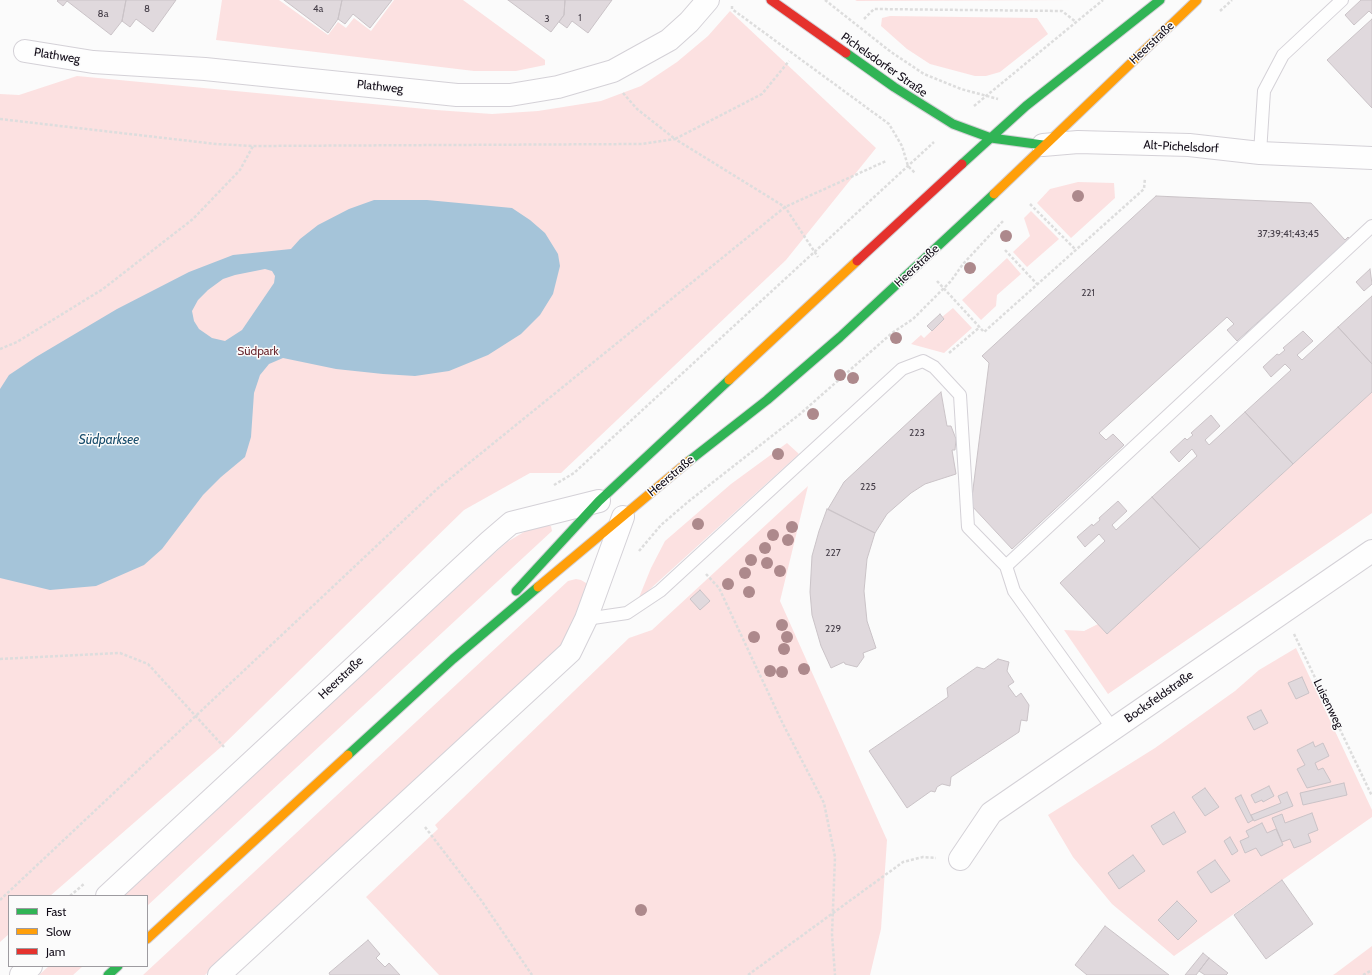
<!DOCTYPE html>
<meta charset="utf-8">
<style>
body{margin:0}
#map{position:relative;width:1372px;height:975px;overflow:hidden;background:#fbfbfb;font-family:Cabin,sans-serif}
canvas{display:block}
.legend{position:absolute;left:8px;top:895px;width:140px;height:72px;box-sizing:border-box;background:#fbfbfb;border:1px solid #9d9ba0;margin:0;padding:5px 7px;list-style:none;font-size:12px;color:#110b17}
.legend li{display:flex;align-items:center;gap:8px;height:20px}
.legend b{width:20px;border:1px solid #9d9ba0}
</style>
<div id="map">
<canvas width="1372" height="975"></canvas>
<ul class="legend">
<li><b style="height:5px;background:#30b455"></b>Fast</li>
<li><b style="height:5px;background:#ff9f0a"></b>Slow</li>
<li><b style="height:5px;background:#e5322d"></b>Jam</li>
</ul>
</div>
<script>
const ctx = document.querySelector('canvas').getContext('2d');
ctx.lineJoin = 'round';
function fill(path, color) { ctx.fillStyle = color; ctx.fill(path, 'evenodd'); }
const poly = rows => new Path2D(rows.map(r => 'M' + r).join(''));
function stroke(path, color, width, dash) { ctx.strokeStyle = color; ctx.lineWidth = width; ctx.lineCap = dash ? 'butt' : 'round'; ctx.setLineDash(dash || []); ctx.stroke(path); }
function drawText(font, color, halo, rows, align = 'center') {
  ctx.font = font + ' Cabin,sans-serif'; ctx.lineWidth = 3; ctx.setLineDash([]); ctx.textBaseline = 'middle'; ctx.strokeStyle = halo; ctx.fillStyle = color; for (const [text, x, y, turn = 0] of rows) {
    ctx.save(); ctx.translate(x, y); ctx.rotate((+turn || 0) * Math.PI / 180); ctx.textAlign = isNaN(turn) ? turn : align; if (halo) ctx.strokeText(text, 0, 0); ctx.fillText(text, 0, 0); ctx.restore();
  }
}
const green = poly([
 [222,0,279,0,328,35,338,22,346,28,354,18,371,31,394,0,463,0,545,60,545,65,516,71,474,71,216,40],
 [855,0,1075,0,857,1],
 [730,11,876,148,786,260,561,473,530,473,464,510,221,747,50,896,9,896,9,934,0,942,0,94,19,95,77,76,436,110,492,114,538,111,601,101,641,86,677,62,708,36],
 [890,16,1037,18,1048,34,1000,72,986,76,975,76,930,64,907,49,881,26,882,18],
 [1078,182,1114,183,1115,198,1071,238,1037,203,1050,189],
 [1031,211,1059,239,1027,267,1013,252,1030,236,1024,218],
 [1007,258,1021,274,997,295,996,306,981,320,962,300],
 [953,308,972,328,944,353,911,344,921,335,924,338,944,319,942,317],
 [1372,392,1372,513,1108,694,1064,630,1084,631,1098,624,1107,634],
 [787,443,799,454,638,600,651,568,665,541,731,484],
 [808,486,780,601,887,840,881,929,870,975,439,975,366,897,438,829,435,825,629,638,652,630],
 [542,525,551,526,552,531,147,906,147,896,124,896,490,557,507,542,524,532],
 [576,579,581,580,586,583,587,589,564,644,205,975,143,975,568,581],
 [1296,648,1372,810,1372,817,1174,956,1112,904,1073,857,1048,815,1155,748,1235,691,1259,670],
 [1372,946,1372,975,1333,975,1336,973],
 [49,966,83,966,73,975,39,975]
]);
const water = poly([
 [374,200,427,200,512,208,530,220,545,233,558,254,560,266,553,294,540,315,521,334,488,355,449,371,415,376,383,374,336,369,283,358,269,364,260,375,254,393,251,437,245,457,221,477,203,495,162,549,144,565,96,586,50,590,0,578,0,389,9,375,36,357,117,309,189,272,233,255,291,249,300,239,318,225,349,209],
 [265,269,272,271,275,276,274,283,242,330,225,341,212,338,199,329,194,321,192,311,198,300,208,290,223,279,235,275]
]);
const building = poly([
 [58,0,126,0,122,21,111,35,67,1,63,6,57,1,58,0],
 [126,0,176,0,153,32,136,19,130,27,122,21,126,0],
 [284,0,342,0,338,19,328,33,284,0],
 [342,0,392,0,370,28,353,14,345,24,338,19,342,0],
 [508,0,565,0,564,15,551,32,508,0],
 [565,0,612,0,588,33,572,21,567,28,559,22,564,15,565,0],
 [1361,0,1372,0,1372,14,1369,11,1354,25,1345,15,1361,0],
 [1372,19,1372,108,1327,60,1372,19],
 [1156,196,1311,203,1345,240,1348,237,1350,239,1237,341,1227,330,1234,324,1227,317,1099,433,1106,440,1113,434,1124,445,1012,549,971,505,989,363,982,356,1156,196],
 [1370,269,1372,284,1364,291,1356,282,1370,269],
 [1372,296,1372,364,1338,327,1372,296],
 [940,314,944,319,932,331,927,326,940,314],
 [1338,327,1372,364,1372,392,1293,464,1245,412,1291,370,1285,364,1271,377,1263,367,1277,354,1279,355,1285,350,1283,348,1303,331,1313,341,1297,355,1302,360,1338,327],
 [941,392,947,426,951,426,956,439,955,450,952,450,956,474,925,484,911,493,887,514,875,533,828,509,844,482,941,392],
 [1245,412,1293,464,1200,549,1152,497,1197,456,1192,449,1179,462,1170,452,1185,438,1187,440,1193,435,1191,433,1211,415,1220,426,1205,440,1209,445,1245,412],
 [1152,497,1200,549,1107,634,1060,583,1105,541,1099,534,1085,547,1077,537,1092,524,1093,526,1100,520,1099,518,1118,501,1127,511,1112,525,1116,530,1152,497],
 [827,509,875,533,867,559,864,591,867,621,876,648,863,653,864,657,857,667,845,664,844,662,831,668,821,646,812,615,810,592,812,556,819,531,827,509],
 [700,590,710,601,700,610,690,599,700,590],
 [998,659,1009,662,1007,671,1014,682,1008,686,1016,697,1021,693,1029,705,1027,721,1021,720,1019,732,951,777,950,786,942,784,937,787,935,792,931,791,907,808,869,751,948,697,947,688,977,667,984,669,998,659],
 [1302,677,1309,693,1296,699,1288,683,1302,677],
 [1261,710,1268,723,1254,730,1247,717,1261,710],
 [1313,742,1315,747,1323,743,1329,756,1315,763,1318,770,1323,768,1331,782,1307,788,1297,769,1305,765,1297,750,1313,742],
 [1344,783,1347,795,1303,805,1300,793,1344,783],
 [1269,786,1274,796,1263,802,1262,800,1255,803,1251,795,1269,786],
 [1205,788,1219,807,1205,816,1192,797,1205,788],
 [1287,792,1293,806,1254,821,1251,815,1281,803,1278,796,1287,792],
 [1241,795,1253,820,1248,823,1235,798,1241,795],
 [1174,812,1186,832,1163,845,1151,826,1174,812],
 [1312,813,1318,830,1308,834,1311,842,1294,848,1290,839,1282,842,1272,818,1282,814,1285,823,1312,813],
 [1262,823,1267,833,1276,829,1283,845,1261,856,1256,848,1245,853,1240,841,1249,837,1246,831,1262,823],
 [1230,837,1238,851,1232,855,1224,841,1230,837],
 [1133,855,1145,871,1119,889,1108,873,1133,855],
 [1215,860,1230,881,1211,893,1197,872,1215,860],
 [1282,880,1313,924,1266,959,1234,915,1282,880],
 [1177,901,1197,921,1178,940,1158,920,1177,901],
 [1105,926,1169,975,1087,975,1075,965,1105,926],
 [368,940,380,954,376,958,385,967,389,963,400,975,330,975,329,973,368,940],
 [1203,953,1209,958,1196,975,1185,975,1203,953],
 [1209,958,1228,973,1226,975,1205,975,1199,971,1209,958]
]);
const path = poly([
 [825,0,891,52,924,74,961,89,998,99],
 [732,6,732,9,889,124,902,146,908,166,915,173],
 [1220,11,1232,0],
 [864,19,874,9,1062,11,1076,22],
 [623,93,637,109,675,139,762,94,789,61],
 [974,106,1103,0],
 [0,119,216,144,253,146,642,144,675,139,785,207,818,257],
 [1030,204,1076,250],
 [1005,250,1037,284],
 [937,281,984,332,1144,189,1145,178],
 [0,349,17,342,103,289,193,219,240,170,253,146],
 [949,353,980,327],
 [554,485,574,473,934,142],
 [639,551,661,525,689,501,800,414,892,333,913,319,951,281,963,264,1003,221],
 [706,574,719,588,783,724,824,803,835,857,832,934,835,975],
 [1294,634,1372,796],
 [0,659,120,653,148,664,224,747],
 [425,827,481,900,532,975],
 [70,896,85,883],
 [0,900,437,489,785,207,886,161],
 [748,975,903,862,923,857,936,858],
 [1363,975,1372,970]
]);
const lane = poly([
 [1260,153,1264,91,1283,55,1342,0],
 [1006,566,1372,226],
 [586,619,627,613,660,591,902,369,923,361,934,367,960,395,968,527,1006,566,1014,591,1113,729]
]);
const street = poly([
 [25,51,93,62,205,69,457,95,510,95,558,87,613,71,669,40,689,22,708,0],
 [1043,145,1078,142,1189,145,1260,153,1372,158],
 [960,859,991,813,1372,551],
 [107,896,490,541,511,523,599,501],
 [21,975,31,966],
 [219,975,570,652,586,619,623,517]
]);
const fast = poly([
 [846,53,894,87,953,124,991,138,1043,145],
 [962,164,1026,106,1160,0],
 [689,461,767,400,840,337,994,194],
 [516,591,599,501,729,380],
 [348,755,453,659,538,587],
 [108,975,118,966]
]);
const slow = poly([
 [994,194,1197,0],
 [729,380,857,261],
 [538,587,689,461],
 [147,939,348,755]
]);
const jam = poly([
 [771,0,846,53],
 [857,261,962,164]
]);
const trees = [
 [1078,196],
 [1006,236],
 [970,268],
 [896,338],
 [840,375],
 [853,378],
 [813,414],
 [778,454],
 [698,524],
 [792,527],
 [773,535],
 [788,540],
 [765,548],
 [751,560],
 [767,563],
 [780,571],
 [745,573],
 [728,584],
 [749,592],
 [782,625],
 [754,637],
 [787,637],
 [784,649],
 [804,669],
 [770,671],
 [782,672],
 [641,910]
];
const numberNames = [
 ["8",147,9],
 ["4a",318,9],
 ["8a",103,14],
 ["1",580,18],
 ["3",547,19],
 ["37;39;41;43;45",1288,234],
 ["221",1088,293],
 ["223",917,433],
 ["225",868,487],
 ["227",833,553],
 ["229",833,629]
];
const streetNames = [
 ["Heerstraße",1152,43,-43],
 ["Plathweg",57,56,9],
 ["Pichelsdorfer Straße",884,65,35],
 ["Plathweg",380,87,6],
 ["Alt-Pichelsdorf",1181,147,3],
 ["Heerstraße",917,266,-43],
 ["Heerstraße",671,476,-40],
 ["Heerstraße",341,678,-43],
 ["Bocksfeldstraße",1159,697,-35],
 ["Luisenweg",1328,704,64]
];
const parkNames = [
 ["Südpark",258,351]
];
const waterNames = [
 ["Südparksee",109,440]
];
fill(green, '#fce1e1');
fill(water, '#a5c4d9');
fill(building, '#e0d9dd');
stroke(building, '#cac3c7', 1);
stroke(lane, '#d4d1d7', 14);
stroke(street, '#d4d1d7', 24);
stroke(fast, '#d4d1d7', 11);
stroke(slow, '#d4d1d7', 11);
stroke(jam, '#d4d1d7', 11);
stroke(path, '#ddd', 2.5, [3, 2]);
stroke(lane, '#fefefe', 12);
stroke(street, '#fefefe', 22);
stroke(fast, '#30b455', 9);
stroke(slow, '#ff9f0a', 9);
stroke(jam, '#e5322d', 9);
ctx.fillStyle = '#ad898c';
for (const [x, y] of trees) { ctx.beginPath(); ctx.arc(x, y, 6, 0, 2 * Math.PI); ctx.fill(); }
drawText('10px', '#453e48', null, numberNames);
drawText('12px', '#110b17', '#fbfbfb', streetNames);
drawText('12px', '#6d2b32', '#fbfbfb', parkNames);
drawText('italic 13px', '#184d6c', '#fbfbfb', waterNames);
</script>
